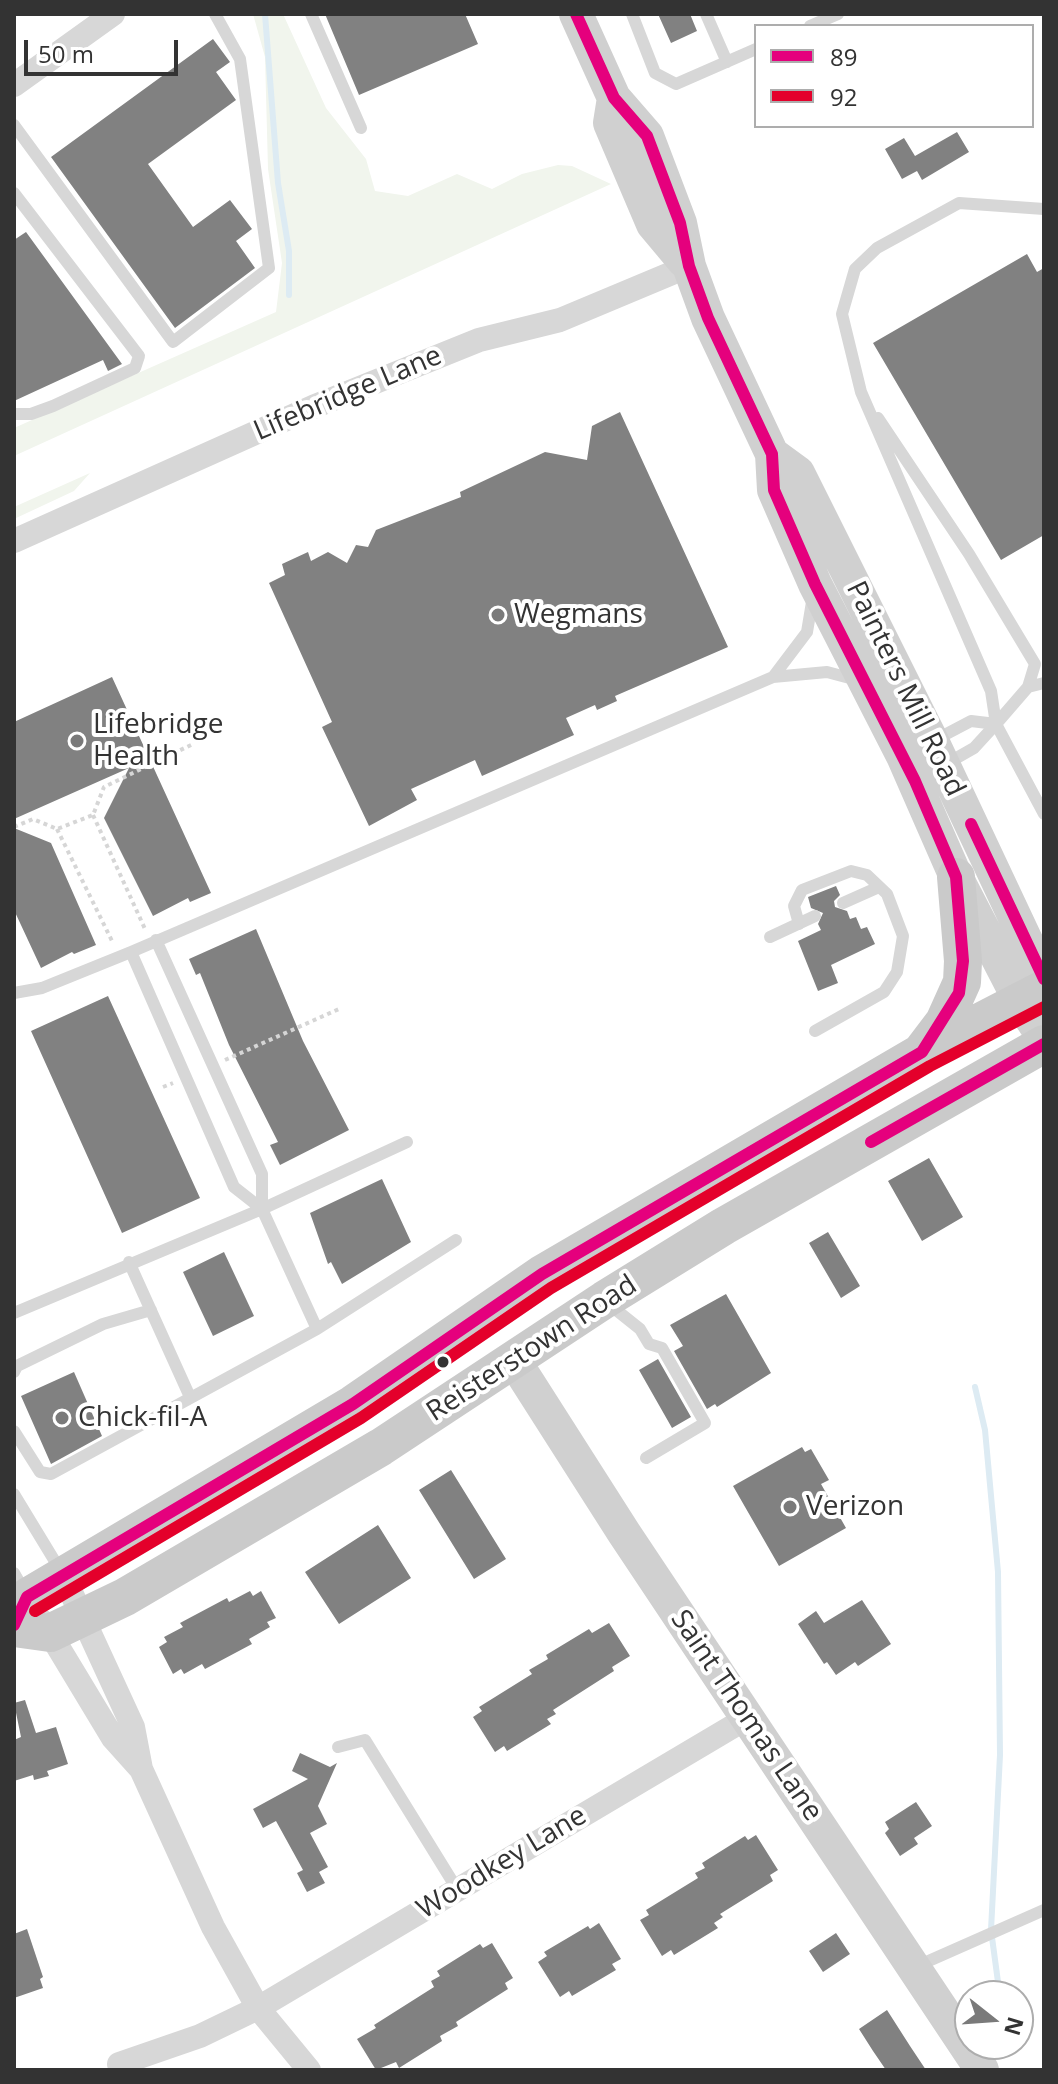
<!DOCTYPE html>
<style>
body{margin:0}
#map{position:relative;width:1058px;height:2084px;overflow:hidden;background:#fff;font-family:"Open Sans",sans-serif}
canvas{display:block}
.frame{position:absolute;inset:0;border:16px solid #333;pointer-events:none}
.legend{position:absolute;left:754px;top:24px;width:280px;height:104px;box-sizing:border-box;background:#fff;border:2px solid #adadad;margin:0;padding:10px 14px;list-style:none;font-size:24px;color:#333}
.legend li{display:flex;align-items:center;gap:16px;height:40px}
.legend b{width:40px;border:2px solid #adadad}
.north{position:absolute;left:954px;top:1980px;width:80px;height:80px;box-sizing:border-box;background:#fff;border:2px solid #adadad;border-radius:50%;rotate:107deg;font-size:22px;font-weight:700;line-height:32px;text-align:center;color:#333}
.north::after{content:'';display:block;margin:auto;width:28px;height:36px;background:#7a7a7a;clip-path:polygon(50% 0,100% 100%,50% 72%,0 100%)}
.scale{position:absolute;left:24px;top:40px;width:154px;height:36px;box-sizing:border-box;border:4px solid #333;border-top:0;padding-left:10px;font-size:24px;line-height:28px;white-space:nowrap;color:#333;-webkit-text-stroke:6px #fff;paint-order:stroke}
</style>
<div id="map">
<canvas width="1058" height="2084"></canvas>
<div class="frame"></div>
<ul class="legend">
<li><b style="height:10px;background:#e5007d"></b>89</li>
<li><b style="height:10px;background:#e4002b"></b>92</li>
</ul>
<div class="north">N</div>
<div class="scale">50 m</div>
</div>
<script>
const ctx = document.querySelector('canvas').getContext('2d');
ctx.lineJoin = 'round';
function fill(path, color) { ctx.fillStyle = color; ctx.fill(path, 'evenodd'); }
const poly = rows => new Path2D(rows.map(r => 'M' + r).join(''));
function stroke(path, color, width, dash) { ctx.strokeStyle = color; ctx.lineWidth = width; ctx.lineCap = dash ? 'butt' : 'round'; ctx.setLineDash(dash || []); ctx.stroke(path); }
function drawText(font, color, halo, rows, align = 'center') {
  ctx.font = font + ' "Open Sans",sans-serif'; ctx.lineWidth = 8; ctx.setLineDash([]); ctx.textBaseline = 'middle'; ctx.strokeStyle = halo; ctx.fillStyle = color; for (const [text, x, y, turn = 0] of rows) {
    ctx.save(); ctx.translate(x, y); ctx.rotate((+turn || 0) * Math.PI / 180); ctx.textAlign = isNaN(turn) ? turn : align; if (halo) ctx.strokeText(text, 0, 0); ctx.fillText(text, 0, 0); ctx.restore();
  }
}
const green = poly([
 [253,14,283,14,326,108,366,159,375,191,408,196,457,174,492,189,522,174,558,165,572,166,611,184,14,456,14,428,276,312,282,263,268,169,265,57],
 [90,473,74,491,14,519,14,507]
]);
const stream = poly([
 [265,14,278,183,289,251,289,295],
 [975,1387,985,1430,998,1572,1000,1755,991,1930,998,1982]
]);
const building = poly([
 [325,14,465,14,478,44,359,95],
 [658,14,690,14,697,31,671,43],
 [213,39,230,62,216,72,236,100,148,164,193,227,230,200,252,229,236,241,255,268,175,328,51,157],
 [957,132,969,152,922,180,917,171,902,179,885,149,904,138,915,156],
 [26,232,122,364,108,371,103,360,14,401,14,240],
 [1027,254,1037,272,1044,268,1044,535,1001,560,873,343],
 [620,412,728,647,615,696,617,701,597,710,595,705,566,718,574,735,482,776,475,760,411,789,417,800,369,826,322,727,332,722,269,583,285,575,282,564,308,552,311,561,328,552,347,563,356,545,368,547,376,530,461,497,460,492,545,452,587,460,592,426],
 [112,677,211,893,190,902,188,898,153,916,104,818,129,768,14,819,14,722],
 [14,828,51,843,96,945,74,954,72,952,41,968,14,910],
 [836,886,840,895,834,901,835,907,847,911,850,919,856,917,861,929,867,927,875,944,831,965,838,983,818,991,798,941,821,930,818,924,823,913,811,908,808,897],
 [256,929,303,1041,349,1130,280,1165,270,1145,278,1142,229,1045,200,973,196,975,189,959],
 [108,996,200,1198,122,1233,31,1031],
 [929,1158,963,1217,922,1241,888,1181],
 [382,1179,411,1242,342,1284,331,1262,328,1264,310,1213],
 [828,1232,860,1286,841,1298,809,1243],
 [224,1252,254,1316,213,1336,183,1272],
 [726,1294,771,1373,717,1407,715,1404,707,1409,674,1351,683,1346,670,1325],
 [658,1359,691,1417,672,1428,639,1370],
 [74,1372,102,1436,51,1464,21,1396],
 [802,1447,805,1452,811,1449,829,1480,821,1484,846,1528,779,1566,733,1486],
 [451,1470,506,1559,474,1579,419,1490],
 [378,1525,411,1578,339,1624,305,1572],
 [250,1591,253,1596,261,1591,276,1618,267,1622,270,1627,249,1639,252,1644,205,1669,202,1664,184,1674,181,1669,173,1674,159,1647,167,1642,164,1637,183,1627,180,1623,195,1615,227,1598,229,1602],
 [862,1600,891,1644,858,1666,855,1662,836,1675,827,1662,824,1664,798,1624,816,1611,824,1623],
 [609,1623,630,1656,612,1667,614,1671,553,1710,556,1714,547,1719,551,1724,507,1751,504,1746,495,1752,473,1717,482,1711,479,1707,532,1674,529,1670,548,1659,546,1655,589,1629,592,1633],
 [25,1700,36,1733,56,1727,68,1764,47,1771,49,1776,34,1780,33,1775,14,1781,14,1740,21,1737,14,1703],
 [300,1753,330,1767,337,1763,318,1806,327,1824,310,1833,328,1867,319,1872,325,1883,307,1892,297,1873,303,1870,276,1821,263,1828,253,1809,308,1779,292,1771],
 [916,1802,932,1826,914,1838,918,1844,900,1856,885,1833,889,1829,885,1822],
 [756,1835,778,1870,770,1875,773,1881,720,1914,723,1917,714,1923,718,1928,674,1955,671,1950,662,1956,640,1920,649,1915,646,1910,698,1878,695,1873,705,1868,702,1863,745,1836,748,1840],
 [599,1923,621,1959,612,1964,616,1970,572,1996,569,1991,560,1997,538,1962,547,1956,544,1952,588,1926,590,1929],
 [27,1929,43,1977,40,1979,43,1988,14,1998,14,1934],
 [836,1933,850,1954,823,1972,809,1951],
 [492,1943,513,1978,505,1983,508,1989,456,2022,458,2026,440,2036,442,2041,399,2068,396,2062,376,2070,357,2039,376,2028,374,2025,434,1987,431,1981,440,1976,437,1971,480,1944,483,1948],
 [887,2010,910,2046,926,2070,886,2070,873,2051,859,2029]
]);
const path = poly([
 [93,815,145,929],
 [14,827,33,819,57,829,93,815,104,787,193,744],
 [57,829,113,943],
 [225,1060,339,1009],
 [163,1087,173,1083]
]);
const lane = poly([
 [311,14,361,128],
 [632,14,655,73,676,84,756,49],
 [706,14,727,62],
 [810,26,838,14],
 [14,125,173,342,269,268,240,59,215,14],
 [14,193,139,356,135,368,53,406,31,414,14,414],
 [1044,209,959,203,877,248,855,269,842,314,861,392,991,691,996,724,1044,814],
 [878,418,969,554,1035,664,1028,687,996,724,974,748,946,764],
 [773,677,807,632,813,596],
 [1028,687,1044,683],
 [933,741,971,721,996,724],
 [843,903,879,887],
 [799,924,794,906,802,890,851,871,867,875,887,894,903,936,897,972,884,992,815,1031],
 [770,937,815,916],
 [156,940,262,1174,262,1209,317,1329],
 [131,952,234,1187,262,1209],
 [14,993,42,988,131,952,773,677,827,672,857,680],
 [129,1262,190,1397],
 [610,1305,640,1329,649,1344,662,1348,705,1423,646,1458],
 [14,1313,262,1209,407,1142],
 [14,1372,17,1366,103,1324,151,1310],
 [14,1431,40,1472,51,1474,317,1329,456,1240],
 [14,1494,62,1573],
 [14,1573,26,1594],
 [338,1747,365,1740,457,1889],
 [915,1967,1044,1910]
]);
const street = poly([
 [14,85,113,14],
 [14,541,313,407,479,340,560,320,689,266],
 [63,1575,133,1727,141,1769,213,1927,258,2008,309,2070],
 [43,1622,113,1738,139,1767],
 [119,2064,200,2036,258,2008,747,1718]
]);
const secondary = poly([
 [576,14,614,98,647,136,680,223,689,266,708,318,772,454,774,490,815,584,903,756,956,877,1021,1003,1044,1038],
 [614,98,610,123,653,224,684,261],
 [772,454,798,473,932,741,1044,979],
 [513,1359,624,1533,982,2070]
]);
const primary = poly([
 [922,1051,944,1022,962,982,963,961,956,877],
 [14,1625,27,1597,353,1404,542,1274,922,1052,1044,989],
 [14,1628,50,1633,125,1597,381,1447,604,1300,724,1226,1044,1044]
]);
const bus1 = poly([
 [971,824,1044,979],
 [871,1142,1044,1044],
 [14,1625,27,1597,353,1404,542,1274,922,1052,959,993,963,961,956,877,915,781,815,584,774,490,772,454,708,318,689,266,680,223,647,136,614,98,576,14]
]);
const bus2 = poly([
 [35,1611,361,1418,551,1288,930,1066,1044,1007]
]);
const markers = [
 [498,615,8,"#7a7a7a"],
 [77,741,8,"#7a7a7a"],
 [443,1362,7,"#333"],
 [62,1418,8,"#7a7a7a"],
 [790,1507,8,"#7a7a7a"]
];
const streetNames = [
 ["Lifebridge Lane",348,394,-23],
 ["Painters Mill Road",905,689,64],
 ["Reisterstown Road",532,1349,-33],
 ["Saint Thomas Lane",746,1716,56],
 ["Woodkey Lane",502,1863,-31]
];
const poiNames = [
 ["Wegmans",514,615],
 ["Lifebridge",93,725],
 ["Health",93,757],
 ["Chick-fil-A",78,1418],
 ["Verizon",806,1507]
];
fill(green, '#f1f5ed');
stroke(stream, '#ddebf3', 6);
fill(building, '#818181');
stroke(path, '#d6d6d6', 4, [4, 4]);
stroke(lane, '#d7d7d7', 12);
stroke(street, '#d7d7d7', 24);
stroke(secondary, '#d0d0d0', 34);
stroke(primary, '#cacaca', 38);
stroke(bus1, '#e5007d', 12);
stroke(bus2, '#e4002b', 12);
for (const [x, y, r, color] of markers) { const dot = new Path2D(); dot.arc(x, y, r, 0, 2 * Math.PI); ctx.fillStyle = color; ctx.fill(dot); stroke(dot, '#fff', 3); }
drawText('28px', '#333', '#fff', streetNames);
drawText('28px', '#333', '#fff', poiNames, 'left');
</script>
